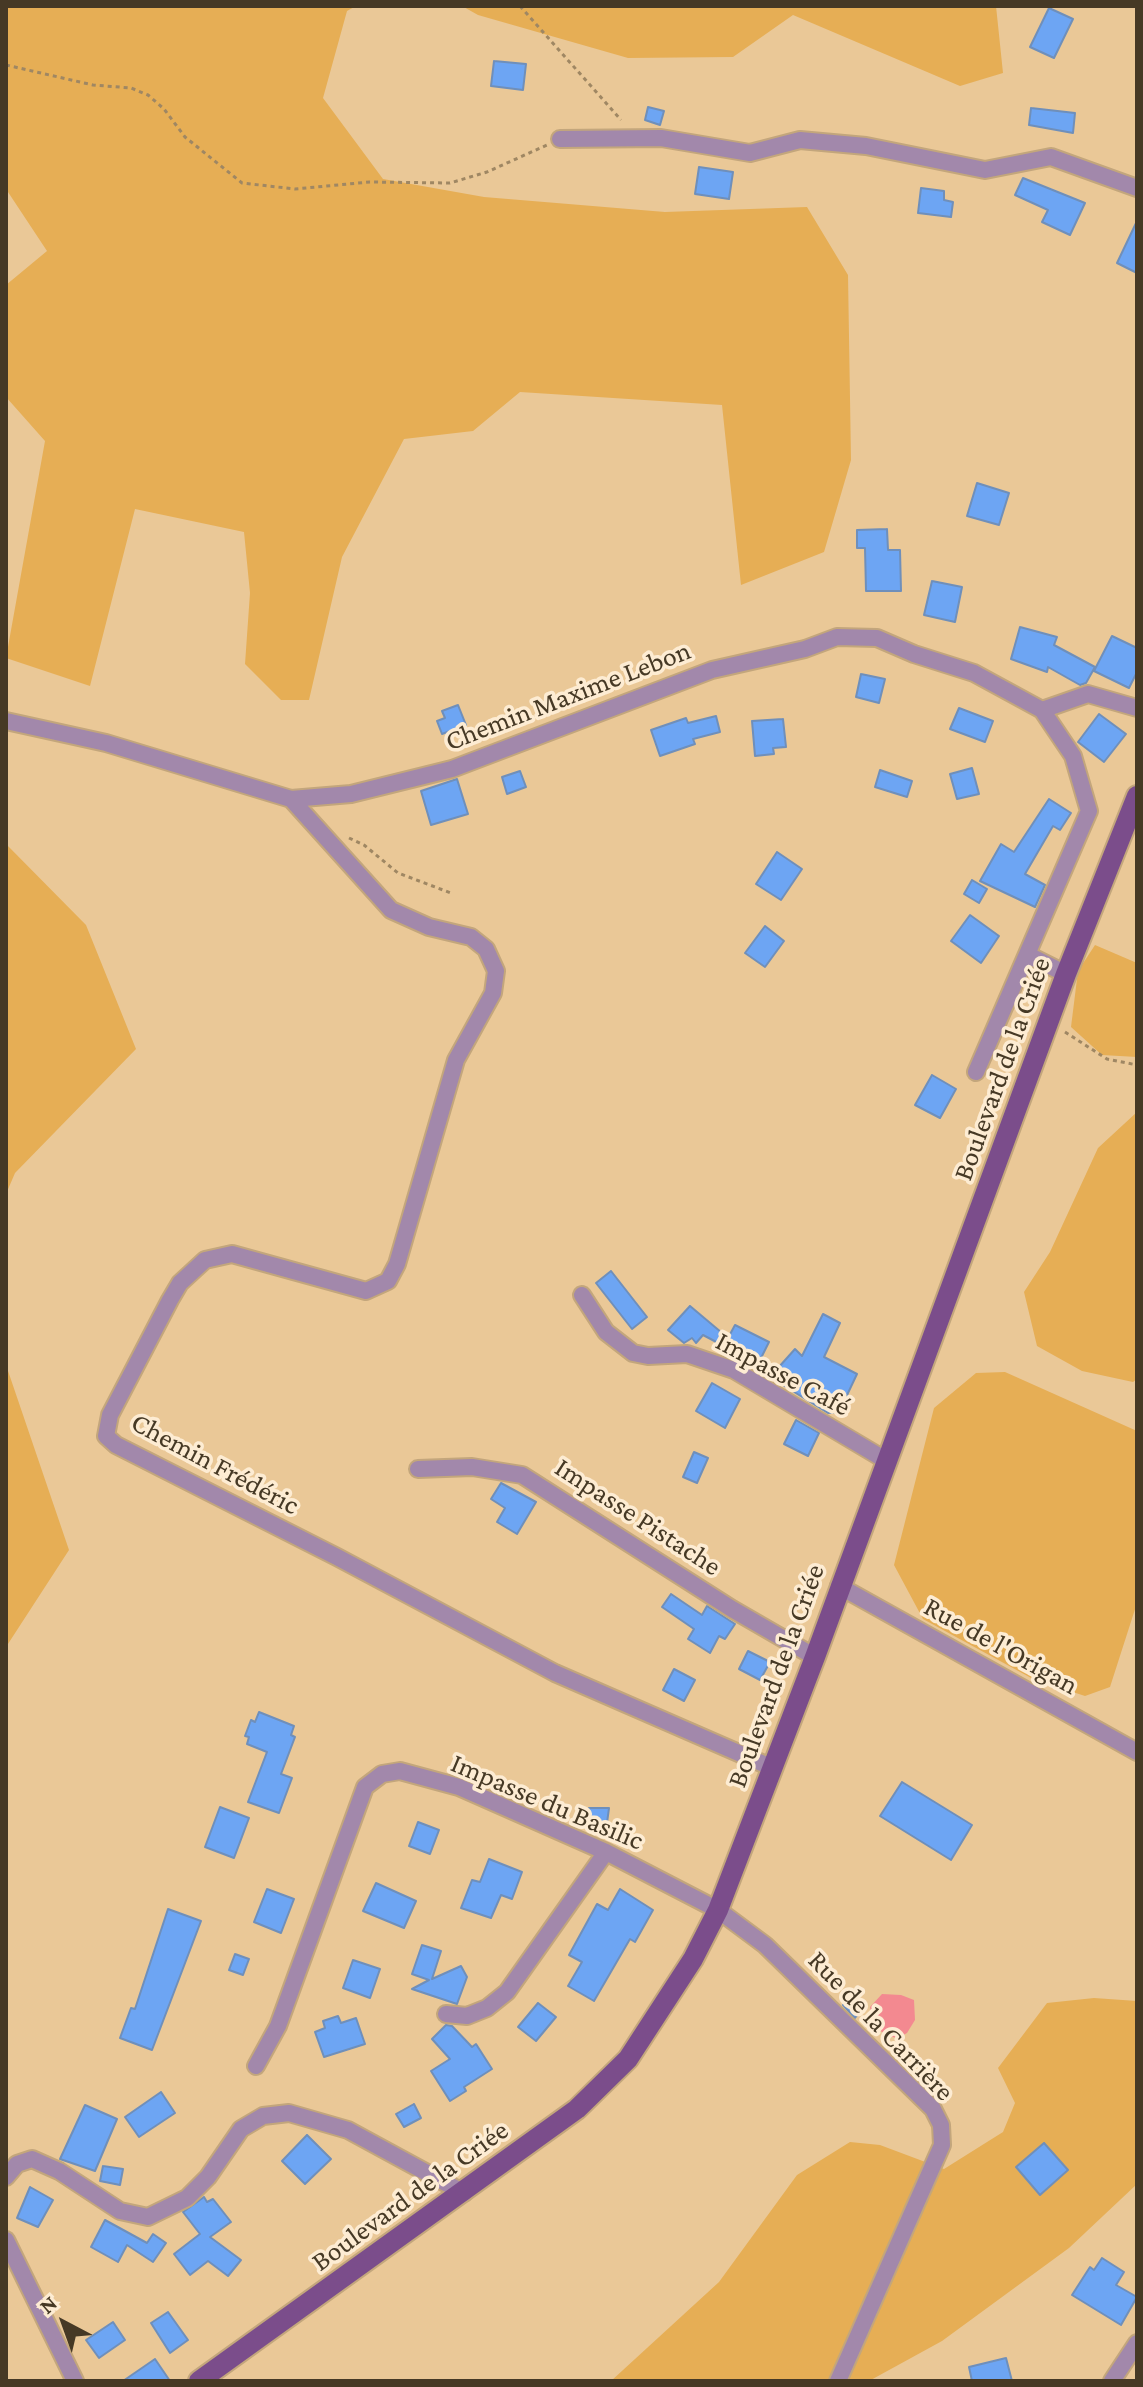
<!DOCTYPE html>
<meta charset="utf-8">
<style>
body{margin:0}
#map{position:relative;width:1143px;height:2387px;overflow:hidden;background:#eac897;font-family:"Crimson Pro",serif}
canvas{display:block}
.frame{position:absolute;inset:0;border:8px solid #463925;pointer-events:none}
.north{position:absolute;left:24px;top:2283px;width:80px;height:80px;-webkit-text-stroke:6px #fdecd3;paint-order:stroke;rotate:319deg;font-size:22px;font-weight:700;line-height:32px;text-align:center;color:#463925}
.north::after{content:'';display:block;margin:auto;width:28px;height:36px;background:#463925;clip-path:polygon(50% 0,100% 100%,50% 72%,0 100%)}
</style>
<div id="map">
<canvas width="1143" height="2387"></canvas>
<div class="frame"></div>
<div class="north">N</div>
</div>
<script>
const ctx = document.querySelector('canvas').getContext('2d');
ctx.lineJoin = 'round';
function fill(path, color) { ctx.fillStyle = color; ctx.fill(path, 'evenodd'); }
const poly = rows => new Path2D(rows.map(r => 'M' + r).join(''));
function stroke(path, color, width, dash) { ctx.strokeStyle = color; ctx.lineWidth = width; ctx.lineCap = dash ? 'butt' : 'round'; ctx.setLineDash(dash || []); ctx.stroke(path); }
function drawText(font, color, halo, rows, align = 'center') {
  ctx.font = font + ' "Crimson Pro",serif'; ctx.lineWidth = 7; ctx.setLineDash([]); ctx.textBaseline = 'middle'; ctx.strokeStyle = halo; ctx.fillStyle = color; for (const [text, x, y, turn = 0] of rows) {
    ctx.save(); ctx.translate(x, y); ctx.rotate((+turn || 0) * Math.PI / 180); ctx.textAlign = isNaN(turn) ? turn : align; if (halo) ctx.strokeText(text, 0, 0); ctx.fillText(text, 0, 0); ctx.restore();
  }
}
const green = poly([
 [6,6,356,6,347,11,323,98,383,179,484,197,665,212,807,207,848,275,851,460,824,552,741,585,722,405,520,392,473,431,404,439,342,557,309,700,281,700,245,664,250,593,244,532,135,509,90,686,6,658,45,441,6,397,6,285,47,251,6,189],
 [462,6,996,6,1003,73,960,86,793,15,733,57,628,58,478,15],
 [6,844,86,925,136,1049,15,1173,6,1194],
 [1095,945,1137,963,1137,1057,1102,1055,1071,1027,1078,971],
 [1137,1112,1137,1379,1133,1382,1082,1371,1037,1346,1024,1292,1050,1252,1098,1148],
 [6,1365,69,1550,6,1647],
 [1005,1372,1137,1431,1137,1603,1110,1687,1085,1696,1033,1679,923,1619,894,1565,934,1408,976,1373],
 [1094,1998,1137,2001,1137,2184,1069,2248,942,2341,869,2381,611,2381,719,2282,797,2175,850,2142,880,2145,944,2169,1003,2132,1015,2103,998,2068,1047,2003]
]);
const water = poly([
 [882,1994,901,1995,914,2000,915,2020,907,2033,898,2038,887,2036,873,2025,870,2007]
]);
const building = poly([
 [1049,8,1073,19,1054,58,1030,47,1049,8],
 [494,61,526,64,523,90,491,86,494,61],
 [648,107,664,111,660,125,645,120,648,107],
 [1031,108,1075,113,1073,133,1029,125,1031,108],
 [699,167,733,172,729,199,695,194,699,167],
 [1023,178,1085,203,1070,235,1042,222,1048,210,1015,195,1023,178],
 [921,188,944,191,944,200,953,202,951,217,918,213,921,188],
 [1137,221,1137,273,1117,263,1137,221],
 [977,483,1009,493,999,525,967,516,977,483],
 [887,529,888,550,900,550,901,591,866,591,865,548,857,548,857,530,887,529],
 [932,581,962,587,955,622,924,615,932,581],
 [1020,627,1057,637,1054,645,1095,667,1086,683,1080,685,1048,667,1047,672,1011,659,1020,627],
 [1112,636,1137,648,1137,672,1129,688,1094,671,1112,636],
 [861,674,885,679,879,703,856,697,861,674],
 [458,705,466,725,442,734,437,721,445,718,442,711,458,705],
 [959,708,993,721,985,742,950,729,959,708],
 [1099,714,1126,734,1104,762,1078,742,1099,714],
 [716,716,720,732,693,739,695,744,660,756,651,730,686,718,688,723,716,716],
 [783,719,786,747,773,748,774,754,755,756,752,721,783,719],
 [972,768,979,794,957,799,950,774,972,768],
 [880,770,912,781,907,797,875,787,880,770],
 [520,771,526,787,507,794,502,777,520,771],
 [457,779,468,814,431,825,421,791,457,779],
 [1049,799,1071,813,1060,830,1053,826,1025,874,1045,885,1035,907,980,881,1001,844,1014,852,1049,799],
 [777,852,802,869,781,900,756,884,777,852],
 [972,880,987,889,979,903,964,894,972,880],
 [970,915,999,936,981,963,951,941,970,915],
 [765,926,784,941,765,967,745,953,765,926],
 [932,1075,956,1089,940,1118,915,1105,932,1075],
 [611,1271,647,1317,632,1329,596,1283,611,1271],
 [690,1306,728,1338,735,1325,769,1342,758,1364,703,1335,696,1343,692,1338,684,1343,668,1330,690,1306],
 [823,1314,840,1323,824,1357,857,1374,839,1412,828,1413,770,1377,795,1349,802,1356,823,1314],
 [712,1383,740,1399,725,1428,696,1411,712,1383],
 [796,1420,819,1433,808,1456,784,1444,796,1420],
 [694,1452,708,1458,697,1483,683,1477,694,1452],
 [501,1483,536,1502,517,1534,497,1522,505,1508,491,1499,501,1483],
 [671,1594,702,1615,707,1606,735,1624,725,1639,719,1636,710,1653,688,1639,694,1629,662,1607,671,1594],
 [748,1651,770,1662,760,1680,739,1669,748,1651],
 [674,1669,695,1680,684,1701,663,1690,674,1669],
 [259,1712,294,1726,291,1735,295,1737,281,1774,292,1778,279,1813,248,1802,267,1752,247,1744,249,1737,245,1736,251,1720,255,1722,259,1712],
 [902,1782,972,1825,951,1860,880,1816,902,1782],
 [220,1807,249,1818,234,1858,205,1847,220,1807],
 [589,1808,609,1808,607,1823,589,1823,589,1808],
 [418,1822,439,1830,430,1854,409,1846,418,1822],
 [489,1859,522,1872,512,1899,501,1895,491,1918,461,1908,472,1880,480,1882,489,1859],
 [376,1883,416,1901,404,1928,363,1911,376,1883],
 [267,1889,294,1899,281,1933,254,1922,267,1889],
 [620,1889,653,1910,635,1942,630,1939,594,2001,568,1986,582,1962,569,1955,597,1904,608,1910,620,1889],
 [168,1909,201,1921,152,2050,120,2038,131,2008,135,2009,168,1909],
 [422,1945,441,1951,432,1979,461,1966,467,1977,457,2004,412,1989,429,1980,412,1974,422,1945],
 [235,1954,249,1959,243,1975,229,1970,235,1954],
 [353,1960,380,1969,370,1998,343,1988,353,1960],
 [853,1994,865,2005,855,2018,843,2005,853,1994],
 [538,2003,556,2017,536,2041,518,2027,538,2003],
 [338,2016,341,2023,356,2018,365,2044,324,2057,315,2032,325,2028,323,2021,338,2016],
 [446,2025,452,2026,472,2047,476,2044,492,2069,464,2087,466,2091,450,2101,431,2071,450,2059,432,2039,446,2025],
 [161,2092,175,2113,139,2137,125,2117,161,2092],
 [414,2104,421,2118,404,2127,396,2114,414,2104],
 [85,2105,117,2119,95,2171,60,2159,85,2105],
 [307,2135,331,2159,305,2184,282,2161,307,2135],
 [1044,2143,1068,2170,1040,2195,1016,2167,1044,2143],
 [103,2166,123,2169,120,2185,100,2181,103,2166],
 [30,2187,53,2200,38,2227,17,2218,30,2187],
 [204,2197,207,2202,213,2199,231,2222,210,2237,241,2260,228,2276,208,2261,190,2275,174,2254,200,2234,183,2212,204,2197],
 [105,2220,147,2243,153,2234,166,2243,153,2262,127,2245,118,2262,91,2247,105,2220],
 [1102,2258,1124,2272,1116,2285,1137,2297,1121,2325,1072,2295,1090,2267,1094,2270,1102,2258],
 [168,2312,188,2340,170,2353,151,2323,168,2312],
 [113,2322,125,2340,99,2358,86,2340,113,2322],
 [1006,2358,1012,2381,972,2381,969,2367,1006,2358],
 [155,2359,170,2381,123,2381,155,2359]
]);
const path = poly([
 [520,6,621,120],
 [6,65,93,85,131,88,148,95,164,109,185,137,242,183,295,189,370,182,450,183,487,172,547,145],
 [349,838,364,845,398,873,451,893],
 [1065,1032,1107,1059,1137,1065]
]);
const minor = poly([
 [560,139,661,138,750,153,800,140,866,146,985,170,1051,157,1137,188],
 [6,721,106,743,291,799,351,794,452,769,712,670,805,649,837,637,877,638,914,654,974,673,1042,710,1088,694,1137,708],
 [291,799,391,910,429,927,471,937,486,949,496,971,493,993,456,1060,397,1264,388,1281,366,1291,232,1254,205,1260,180,1283,170,1300,110,1415,106,1436,116,1445,337,1557,555,1673,773,1768],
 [1030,956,1066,974],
 [976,1072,1089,811,1073,756,1042,710],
 [582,1295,606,1332,633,1353,648,1356,687,1354,734,1370,887,1461],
 [418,1469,472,1467,522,1475,732,1609,815,1657],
 [839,1586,1137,1752],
 [446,2014,467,2016,487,2008,507,1992,606,1852],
 [256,2066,278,2026,365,1787,382,1774,400,1771,459,1787,606,1852,718,1910,765,1945,933,2109,941,2125,942,2145,838,2381],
 [6,2177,17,2164,32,2159,59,2171,120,2211,148,2217,187,2198,208,2177,241,2129,263,2116,289,2113,348,2130,464,2193],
 [6,2240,75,2381],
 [1112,2381,1137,2343]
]);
const primary = poly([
 [199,2381,577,2109,628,2059,693,1959,718,1910,815,1657,1066,974,1137,796]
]);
const streetNames = [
 ["Chemin Maxime Lebon",568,696,-21],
 ["Boulevard de la Criée",1002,1069,-70],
 ["Impasse Café",783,1374,28],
 ["Chemin Frédéric",215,1464,28],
 ["Impasse Pistache",638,1517,33],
 ["Rue de l'Origan",1001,1646,29],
 ["Boulevard de la Criée",776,1676,-70],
 ["Impasse du Basilic",547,1802,23],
 ["Rue de la Carrière",881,2026,46],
 ["Boulevard de la Criée",410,2196,-36]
];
fill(green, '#e6ae55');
fill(water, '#f38990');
fill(building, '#6da5f3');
stroke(building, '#6f8fba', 2);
stroke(minor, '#c3a67c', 20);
stroke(primary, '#c3a67c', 24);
stroke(path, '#9f8763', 3, [4, 4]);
stroke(minor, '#a288ab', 16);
stroke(primary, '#7b4d8b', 20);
drawText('28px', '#463925', '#fdecd3', streetNames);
</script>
